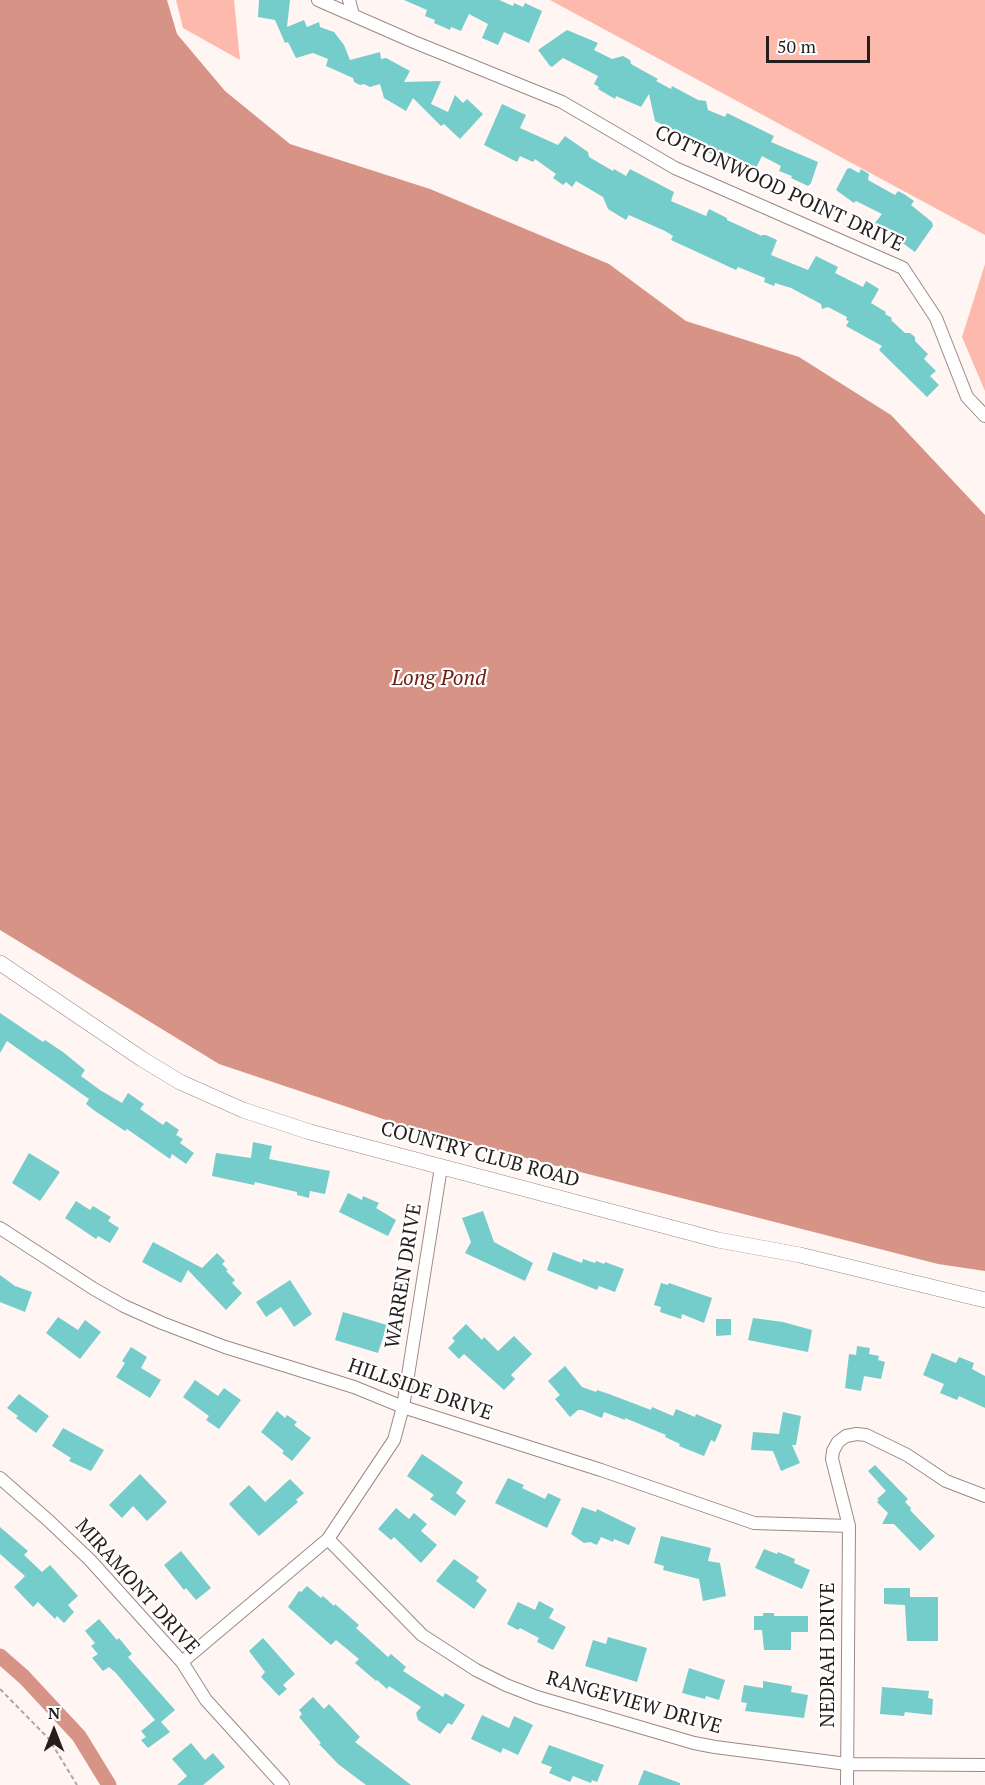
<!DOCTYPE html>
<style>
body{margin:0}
#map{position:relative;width:985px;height:1785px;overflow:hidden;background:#fff6f4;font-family:"PT Serif",serif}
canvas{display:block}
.north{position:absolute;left:24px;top:1701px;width:60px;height:60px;-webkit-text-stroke:4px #fff;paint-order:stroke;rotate:0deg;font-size:16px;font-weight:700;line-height:24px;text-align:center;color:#261e1d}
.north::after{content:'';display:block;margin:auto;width:21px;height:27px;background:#261e1d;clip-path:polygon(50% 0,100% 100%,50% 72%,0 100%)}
.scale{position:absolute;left:766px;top:36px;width:104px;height:27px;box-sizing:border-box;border:3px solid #261e1d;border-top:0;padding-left:8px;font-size:18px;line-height:21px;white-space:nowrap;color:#261e1d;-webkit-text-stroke:4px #fff;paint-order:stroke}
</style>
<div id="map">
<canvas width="985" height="1785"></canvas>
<div class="north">N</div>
<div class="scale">50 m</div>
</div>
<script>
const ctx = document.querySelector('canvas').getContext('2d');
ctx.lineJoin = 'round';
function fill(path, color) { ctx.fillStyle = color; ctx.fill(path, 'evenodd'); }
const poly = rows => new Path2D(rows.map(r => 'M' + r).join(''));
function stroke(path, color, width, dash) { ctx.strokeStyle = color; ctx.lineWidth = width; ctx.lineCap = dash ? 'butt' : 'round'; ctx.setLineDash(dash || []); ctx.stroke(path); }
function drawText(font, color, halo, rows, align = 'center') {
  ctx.font = font + ' "PT Serif",serif'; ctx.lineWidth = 4.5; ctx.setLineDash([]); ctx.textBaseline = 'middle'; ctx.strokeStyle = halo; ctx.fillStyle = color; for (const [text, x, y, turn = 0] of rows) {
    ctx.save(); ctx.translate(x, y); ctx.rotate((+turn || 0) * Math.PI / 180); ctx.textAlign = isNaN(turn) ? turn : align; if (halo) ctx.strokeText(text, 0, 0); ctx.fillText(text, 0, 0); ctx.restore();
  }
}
const green = poly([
 [176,0,234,0,240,60,183,28],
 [550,0,985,0,985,235],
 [985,264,985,391,962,337]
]);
const water = poly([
 [0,0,167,0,177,34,225,91,290,144,430,189,609,264,686,321,799,357,891,415,985,515,985,1271,938,1264,413,1129,219,1064,0,930]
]);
const canal = poly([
 [0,1656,24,1677,79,1736,109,1785]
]);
const building = poly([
 [259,0,290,0,287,27,304,20,307,27,319,22,320,27,334,32,344,45,350,60,380,52,381,59,386,58,410,71,404,82,441,81,431,104,448,112,455,95,463,103,467,99,483,114,460,139,444,124,441,126,413,98,406,111,384,98,380,84,370,87,364,84,360,85,354,82,353,78,326,66,328,59,313,53,296,58,288,42,285,43,275,20,258,17],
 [404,0,499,0,513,6,514,3,523,7,525,3,542,11,529,43,504,32,498,45,482,38,488,24,469,14,461,31,451,27,450,30,434,23,435,20,425,16,427,10],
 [567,30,598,43,594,50,612,59,623,56,630,60,631,64,658,79,656,81,671,89,672,86,698,100,706,101,708,110,725,117,727,113,774,136,771,142,818,162,811,183,808,186,791,178,792,176,779,171,781,166,762,156,756,168,726,152,723,159,696,147,677,136,679,133,655,121,649,94,641,107,616,96,615,99,598,89,599,87,594,84,598,76,563,58,552,67,550,66,538,50],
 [502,104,526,115,520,128,558,145,565,136,588,152,589,157,613,171,614,169,626,176,630,169,674,192,671,201,706,216,709,209,727,218,727,220,762,236,762,235,766,235,777,240,771,255,808,270,816,256,838,267,835,273,863,287,866,281,879,289,871,303,886,312,885,314,892,318,891,320,905,333,910,333,915,337,915,341,928,354,924,359,936,371,930,376,939,385,927,397,879,350,882,346,846,326,849,321,846,320,847,317,828,307,822,309,821,304,791,288,775,283,774,286,764,282,765,278,738,267,736,270,671,240,673,236,665,231,629,215,626,220,608,209,603,197,576,181,572,187,566,182,563,185,553,178,556,174,535,159,533,162,520,156,517,162,484,145],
 [850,168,859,173,861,169,869,174,868,180,895,195,898,191,904,194,914,201,911,205,932,222,933,226,915,252,875,223,882,214,856,201,854,203,836,190,847,169],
 [0,1013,43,1042,45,1040,63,1052,85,1070,81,1076,100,1090,122,1103,128,1093,144,1104,140,1109,163,1125,166,1121,179,1130,176,1135,183,1139,180,1143,194,1153,186,1164,172,1154,170,1159,127,1129,125,1131,95,1111,86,1104,89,1099,7,1041,0,1053],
 [253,1142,272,1146,269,1159,330,1171,325,1194,310,1191,309,1198,297,1195,297,1192,255,1182,254,1185,212,1176,216,1153,251,1158],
 [29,1153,60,1172,40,1201,12,1183],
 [348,1193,362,1200,363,1196,379,1203,376,1208,396,1220,388,1236,339,1212],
 [76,1201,90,1210,93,1206,111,1217,108,1221,119,1228,110,1243,98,1236,96,1239,65,1218],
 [483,1211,494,1242,533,1263,525,1281,465,1253,471,1242,462,1218],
 [153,1242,202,1268,217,1253,225,1261,222,1264,228,1270,226,1271,235,1280,232,1283,242,1293,226,1310,188,1270,181,1283,142,1262],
 [553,1252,582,1263,583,1259,595,1263,596,1261,604,1264,605,1262,624,1269,615,1292,599,1286,597,1290,547,1270],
 [0,1275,15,1286,32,1292,25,1312,0,1302],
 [290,1280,312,1314,294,1327,281,1307,266,1317,256,1302],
 [661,1283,668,1285,669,1283,712,1298,704,1323,682,1314,681,1319,660,1312,661,1307,654,1305],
 [343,1312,387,1325,378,1353,335,1340],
 [58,1317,78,1330,85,1320,101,1332,80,1359,46,1333],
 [753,1318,783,1322,812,1330,808,1352,748,1340],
 [716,1319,731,1319,731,1335,716,1336],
 [466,1324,482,1340,484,1337,498,1351,514,1336,532,1354,511,1375,515,1379,504,1390,464,1354,459,1359,448,1348,455,1341,452,1338],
 [857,1346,870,1348,869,1354,879,1356,878,1360,885,1362,881,1379,864,1376,861,1391,845,1388,849,1354,856,1355],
 [131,1347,147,1357,141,1368,161,1380,150,1398,116,1377,125,1363,122,1361],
 [932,1353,956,1363,959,1357,974,1363,972,1369,985,1376,985,1408,959,1396,957,1400,940,1393,944,1384,923,1375],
 [565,1366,582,1387,596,1392,597,1390,609,1394,651,1410,652,1407,673,1416,676,1409,695,1417,696,1414,722,1425,715,1442,711,1440,704,1456,679,1446,680,1444,665,1437,666,1435,625,1418,625,1420,604,1412,602,1418,582,1410,578,1410,570,1417,555,1399,560,1395,548,1381],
 [195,1380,218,1396,224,1388,241,1400,219,1429,206,1420,209,1416,183,1397],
 [19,1394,49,1416,36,1433,16,1418,18,1416,7,1408],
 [277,1411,285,1418,287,1415,297,1422,294,1425,311,1438,292,1461,282,1453,284,1451,261,1432],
 [783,1412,801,1416,796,1445,792,1445,800,1463,781,1471,773,1451,751,1450,753,1432,779,1434],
 [63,1428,104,1450,91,1471,69,1461,71,1458,52,1446],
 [422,1454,463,1482,456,1493,466,1501,455,1516,430,1499,434,1495,407,1476],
 [875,1465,908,1499,905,1502,911,1508,910,1510,935,1536,920,1551,894,1524,882,1524,888,1513,877,1502,879,1500,877,1499,886,1491,868,1471],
 [140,1474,167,1502,147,1521,133,1506,122,1518,109,1505],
 [508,1478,524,1485,522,1488,545,1499,548,1493,561,1499,547,1528,495,1503],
 [290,1479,304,1493,296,1500,298,1502,259,1536,229,1504,249,1485,265,1502],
 [582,1507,596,1512,597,1509,636,1528,629,1545,614,1539,613,1542,601,1537,597,1545,590,1542,584,1543,571,1534],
 [396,1508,409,1519,414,1513,427,1524,421,1531,437,1545,421,1563,394,1537,391,1540,378,1529],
 [0,1527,28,1551,24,1555,42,1572,50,1565,78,1596,68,1605,74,1612,64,1623,57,1616,55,1619,38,1602,33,1607,14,1587,25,1576,0,1554],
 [661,1536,711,1548,708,1561,720,1563,726,1596,703,1601,699,1579,663,1570,664,1566,654,1563],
 [764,1549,777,1554,778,1552,795,1559,794,1563,810,1570,802,1589,755,1568],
 [181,1551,211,1588,196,1600,186,1588,184,1590,164,1565],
 [454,1559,479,1577,476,1581,487,1590,474,1609,436,1581],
 [307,1586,321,1598,323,1596,334,1606,335,1604,359,1625,356,1628,388,1657,391,1654,406,1667,403,1671,443,1697,445,1693,465,1705,452,1725,448,1723,440,1734,418,1720,416,1713,421,1707,389,1686,387,1689,377,1680,376,1681,355,1663,359,1659,336,1640,331,1645,288,1607,299,1591,301,1592],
 [884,1588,910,1588,910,1597,938,1597,938,1641,907,1641,905,1605,884,1604],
 [539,1601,554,1609,549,1618,566,1627,553,1650,537,1642,539,1638,520,1628,518,1630,507,1624,518,1602,535,1610],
 [763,1613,774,1613,774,1616,808,1616,808,1632,791,1632,791,1650,764,1650,762,1630,754,1630,754,1616,763,1616],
 [99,1619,117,1640,119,1638,132,1654,128,1657,175,1710,161,1722,170,1732,148,1748,141,1740,146,1737,141,1731,155,1720,116,1673,109,1667,103,1671,92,1658,98,1654,91,1646,95,1643,85,1631],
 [608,1637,647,1648,637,1682,585,1666,593,1640,606,1644],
 [263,1638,295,1674,283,1685,287,1689,279,1696,261,1677,265,1672,249,1651],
 [689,1668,725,1680,719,1700,706,1696,705,1699,682,1693],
 [763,1681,792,1686,791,1692,808,1695,804,1718,745,1711,747,1703,741,1702,744,1685,763,1688],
 [882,1687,929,1691,928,1698,933,1699,932,1715,905,1712,904,1716,880,1714],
 [313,1697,324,1709,329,1704,360,1737,355,1742,411,1785,366,1785,338,1764,319,1744,321,1743,299,1717,302,1714,299,1710],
 [482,1715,509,1728,514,1716,533,1725,518,1755,503,1748,501,1753,471,1739],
 [191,1743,205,1760,213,1753,225,1767,203,1785,177,1785,187,1776,172,1759],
 [549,1745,604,1765,597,1782,592,1780,591,1783,573,1776,570,1782,549,1773,552,1767,541,1763],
 [644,1770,680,1783,680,1785,638,1785]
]);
const path = poly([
 [0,1689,49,1739,77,1785]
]);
const minor = poly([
 [318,0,414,42,562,102,675,168,903,268,936,318,967,397,985,416],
 [349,0,353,15],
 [0,1228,94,1289,124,1306,162,1323,225,1347,354,1387,403,1407,601,1470,754,1523,849,1526],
 [0,1478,49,1521,90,1560,182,1662,206,1700,283,1785],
 [328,1539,422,1635,476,1670,506,1685,537,1697,694,1743,715,1747,847,1764,985,1765],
 [182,1662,328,1539,394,1440,403,1407,441,1167],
 [847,1785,849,1526,832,1459,833,1451,838,1442,846,1436,857,1434,866,1435,907,1455,946,1481,985,1496]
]);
const tertiary = poly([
 [0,963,142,1059,180,1082,243,1110,310,1132,718,1240,800,1255,985,1300]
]);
const streetNames = [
 ["COTTONWOOD POINT DRIVE",779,189,25],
 ["COUNTRY CLUB ROAD",480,1155,15],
 ["WARREN DRIVE",404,1276,-81],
 ["HILLSIDE DRIVE",420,1390,19],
 ["MIRAMONT DRIVE",137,1587,48],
 ["NEDRAH DRIVE",828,1655,-90],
 ["RANGEVIEW DRIVE",634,1703,16]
];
const waterNames = [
 ["Long Pond",439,679]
];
fill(green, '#fdb9ac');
fill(water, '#d79386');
stroke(canal, '#d79386', 15);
fill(building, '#74cccb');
stroke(minor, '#9d8985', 14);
stroke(tertiary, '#9d8985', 16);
stroke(path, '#afa6a5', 2, [4.5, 3]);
stroke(minor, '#fff', 12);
stroke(tertiary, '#fff', 15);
drawText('20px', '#261e1d', '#fff', streetNames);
drawText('italic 21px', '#702014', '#fff', waterNames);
</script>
